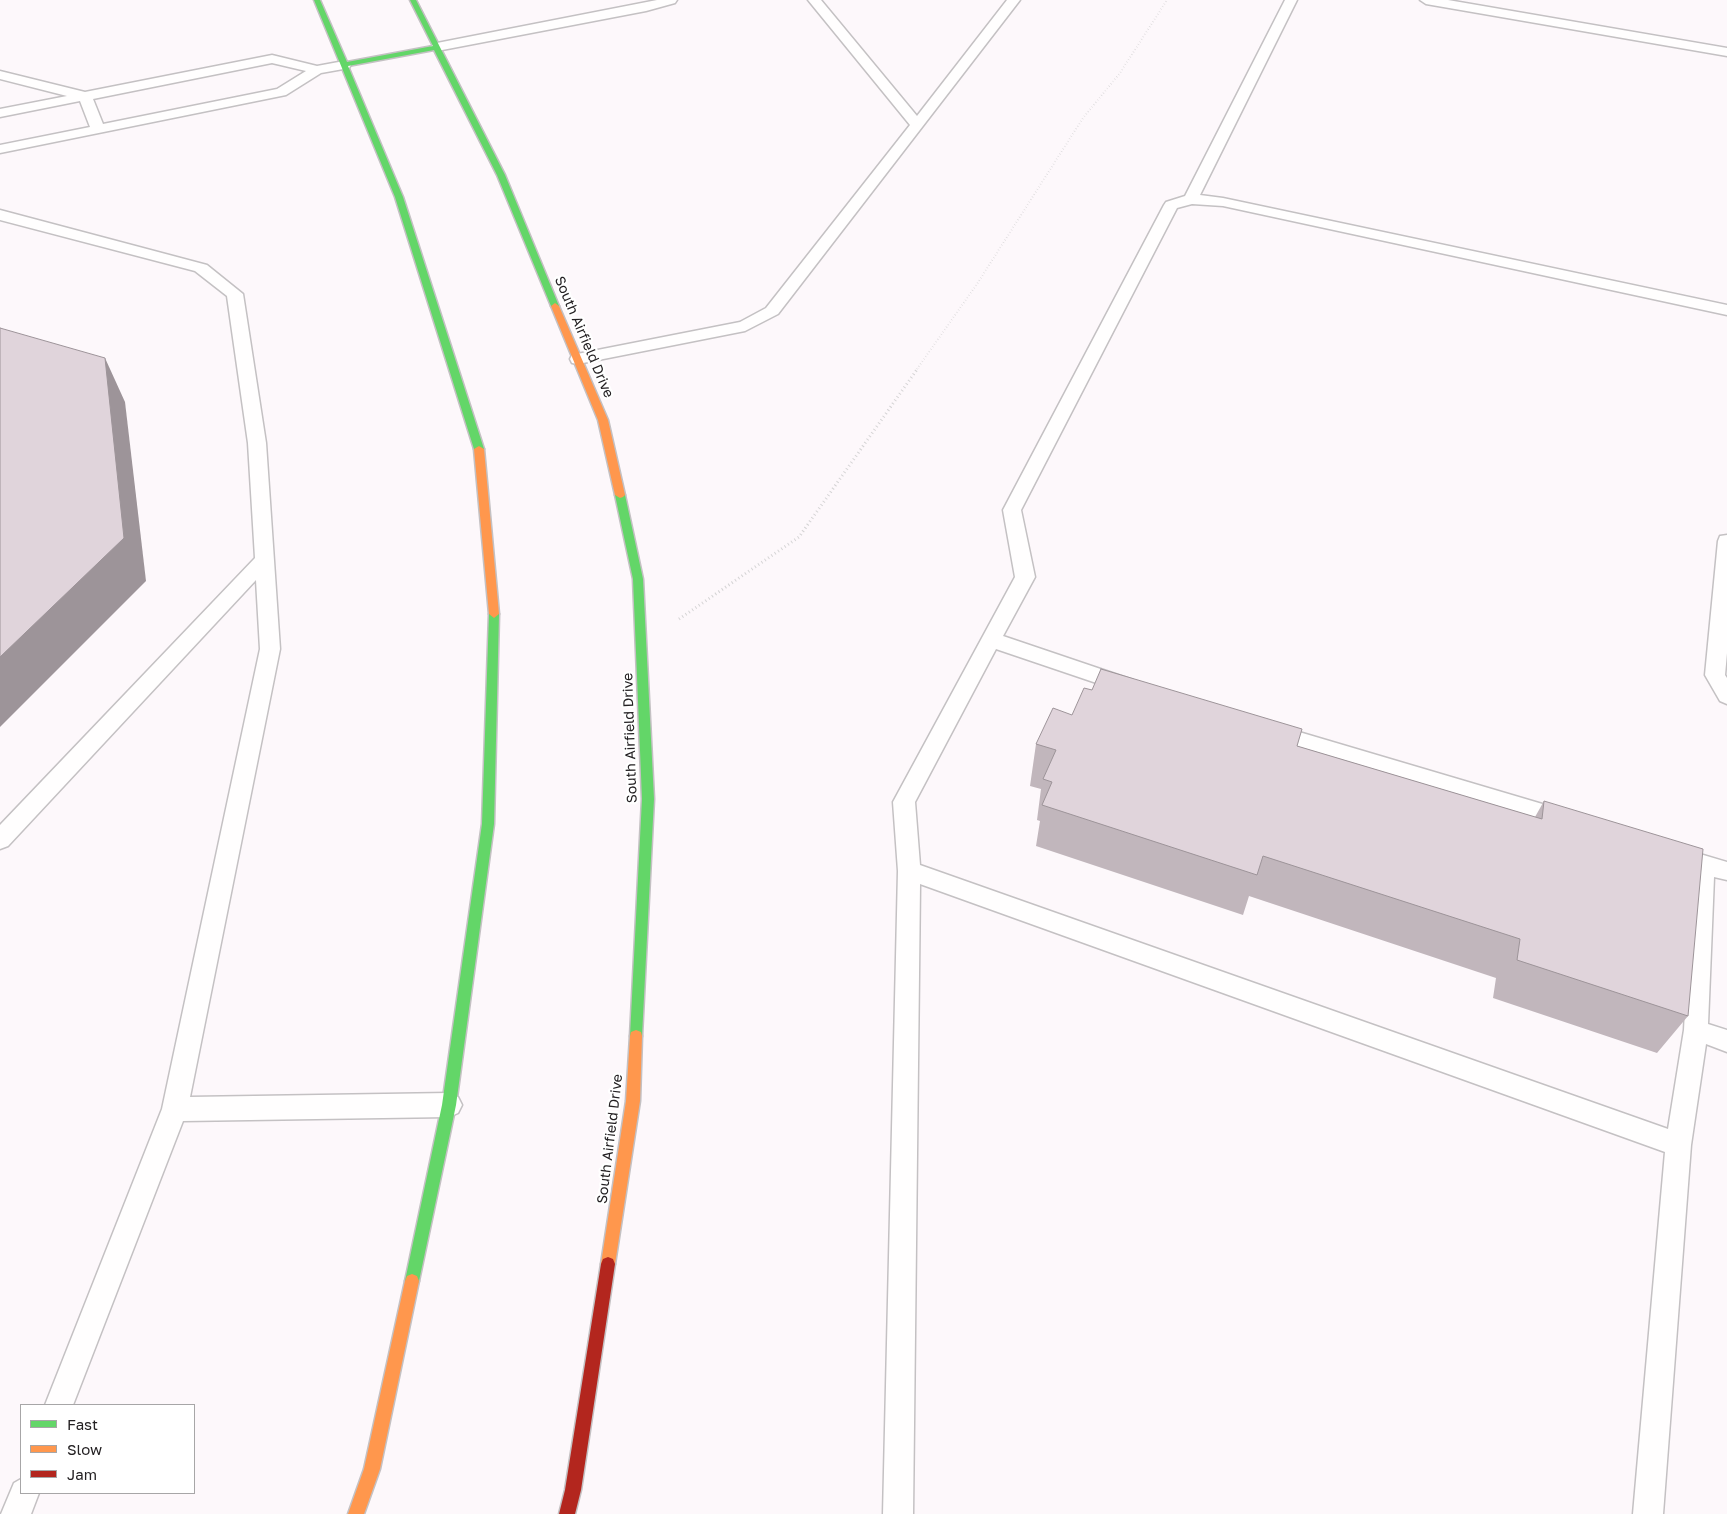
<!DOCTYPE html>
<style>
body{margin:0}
#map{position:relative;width:1727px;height:1514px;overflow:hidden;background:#fdf8fb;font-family:"Golos Text",sans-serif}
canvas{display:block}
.legend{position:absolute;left:20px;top:1404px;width:175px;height:90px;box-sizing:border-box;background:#fff;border:1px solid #a7a6a7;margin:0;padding:6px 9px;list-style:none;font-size:15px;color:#242123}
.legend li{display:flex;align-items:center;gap:10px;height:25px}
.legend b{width:25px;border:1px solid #a7a6a7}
</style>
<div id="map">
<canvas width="1727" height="1514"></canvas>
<ul class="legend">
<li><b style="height:6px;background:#63d668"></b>Fast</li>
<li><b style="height:6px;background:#ff974d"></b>Slow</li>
<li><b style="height:6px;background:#b3261e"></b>Jam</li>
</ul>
</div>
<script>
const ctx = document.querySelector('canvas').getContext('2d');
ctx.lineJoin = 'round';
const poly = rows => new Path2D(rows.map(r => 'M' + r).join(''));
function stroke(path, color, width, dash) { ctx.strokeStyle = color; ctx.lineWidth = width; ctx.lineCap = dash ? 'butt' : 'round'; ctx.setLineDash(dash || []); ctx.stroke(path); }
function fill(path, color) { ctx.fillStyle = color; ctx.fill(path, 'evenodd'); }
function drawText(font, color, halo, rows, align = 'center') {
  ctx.font = font + ' "Golos Text",sans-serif'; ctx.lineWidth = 4.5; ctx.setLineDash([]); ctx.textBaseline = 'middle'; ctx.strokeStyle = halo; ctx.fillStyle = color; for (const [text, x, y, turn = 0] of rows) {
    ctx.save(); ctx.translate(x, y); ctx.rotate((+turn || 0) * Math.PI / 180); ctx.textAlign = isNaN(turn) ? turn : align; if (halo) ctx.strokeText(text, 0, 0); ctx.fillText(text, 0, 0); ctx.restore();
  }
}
const pathFar1 = poly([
 [917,369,977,284,1083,118,1120,73,1167,0]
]);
const path = poly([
 [679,619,799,537,918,368]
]);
const lane = poly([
 [657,0,677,0,675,3,646,11,437,51,430,47,437,43,657,0],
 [808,0,821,0,917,116,1007,0,1020,0,778,314,745,331,578,364,572,363,570,359,572,355,740,322,766,308,910,125,808,0],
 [1285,0,1297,0,1200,195,1223,198,1727,305,1727,315,1223,206,1192,204,1177,208,1021,510,1035,577,1003,636,1133,680,1136,685,1133,690,1126,693,996,649,915,802,920,865,1668,1129,1684,1030,1692,870,1665,861,1662,855,1665,849,1673,846,1727,862,1727,880,1714,877,1708,1024,1727,1030,1727,1052,1706,1044,1691,1145,1663,1514,1633,1514,1665,1152,920,884,913,1514,883,1514,898,871,893,802,1015,577,1003,510,1164,205,1166,202,1185,196,1285,0],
 [1420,0,1448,0,1727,48,1727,56,1426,4,1420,0],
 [272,55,317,66,344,61,351,65,349,68,321,73,286,95,0,153,0,145,90,127,80,101,0,117,0,109,67,96,0,79,0,71,85,92,272,55],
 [272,63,306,71,277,89,103,124,93,99,272,63],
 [0,210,207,265,243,294,266,443,280,649,190,1097,449,1093,458,1097,462,1105,458,1113,449,1117,183,1121,73,1405,45,1405,162,1109,260,649,256,580,8,846,0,849,0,825,255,558,248,443,227,296,195,271,0,220,0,210],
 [1727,535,1727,653,1725,675,1727,678,1727,704,1720,701,1705,675,1718,541,1720,536,1727,535],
 [1272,724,1566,811,1574,814,1577,820,1574,826,1566,829,1265,738,1262,732,1265,726,1272,724],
 [21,1479,21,1493,39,1493,31,1514,1,1514,14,1483,21,1479]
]);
const fast = poly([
 [314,0,320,0,347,62,433,46,410,0,416,0,505,175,559,306,555,309,551,306,497,175,434,50,348,66,403,197,484,449,482,451,476,451,474,449,395,197,314,0],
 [620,492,625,495,643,579,654,799,642,1036,641,1040,636,1042,631,1040,630,1036,642,799,633,579,615,495,620,492],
 [494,610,499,614,494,824,456,1105,419,1281,417,1286,412,1288,407,1286,405,1281,442,1105,482,824,489,614,494,610]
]);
const slow = poly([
 [555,303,559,306,608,420,625,495,623,497,620,498,615,495,598,420,551,306,555,303],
 [479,446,484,449,499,614,494,618,489,614,474,449,479,446],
 [636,1030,641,1032,642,1036,640,1101,615,1264,613,1269,608,1271,603,1269,601,1264,626,1101,630,1036,631,1032,636,1030],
 [412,1274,417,1276,419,1281,380,1469,364,1514,348,1514,364,1469,405,1281,407,1276,412,1274]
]);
const jam = poly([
 [608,1257,613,1259,615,1264,581,1490,575,1514,559,1514,565,1490,601,1264,603,1259,608,1257]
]);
const wall = poly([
 [1072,715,1297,746,1535,817,1544,801,1688,1016,1657,1053,1493,998,1496,978,1249,896,1243,915,1036,846,1040,821,1037,820,1041,789,1030,786,1036,744]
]);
const shadedWall = poly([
 [105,358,125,402,146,581,0,727,0,657]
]);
const building = poly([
 [0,328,105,358,124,538,0,657,0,328],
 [1101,669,1302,729,1297,746,1542,819,1544,801,1703,849,1688,1016,1517,960,1520,939,1263,856,1257,875,1042,805,1052,782,1043,779,1056,750,1036,744,1053,708,1072,715,1084,688,1092,690,1101,669]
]);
const streetNames = [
 ["South Airfield Drive",584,337,67],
 ["South Airfield Drive",630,738,-92],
 ["South Airfield Drive",610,1139,-83]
];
stroke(lane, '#c4c1c3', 3);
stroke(fast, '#c4c1c3', 3);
stroke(slow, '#c4c1c3', 3);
stroke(jam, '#c4c1c3', 3);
stroke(pathFar1, '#d5d4d5', 2, [0.5, 2.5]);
stroke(path, '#d5d4d5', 3, [1, 3]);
fill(lane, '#fffefe');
fill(fast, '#63d668');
fill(slow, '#ff974d');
fill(jam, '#b3261e');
fill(wall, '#c1b6bc');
fill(shadedWall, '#9d9499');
fill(building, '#e0d4db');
stroke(building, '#9d9499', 1);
drawText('14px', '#242123', '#fff', streetNames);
</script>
